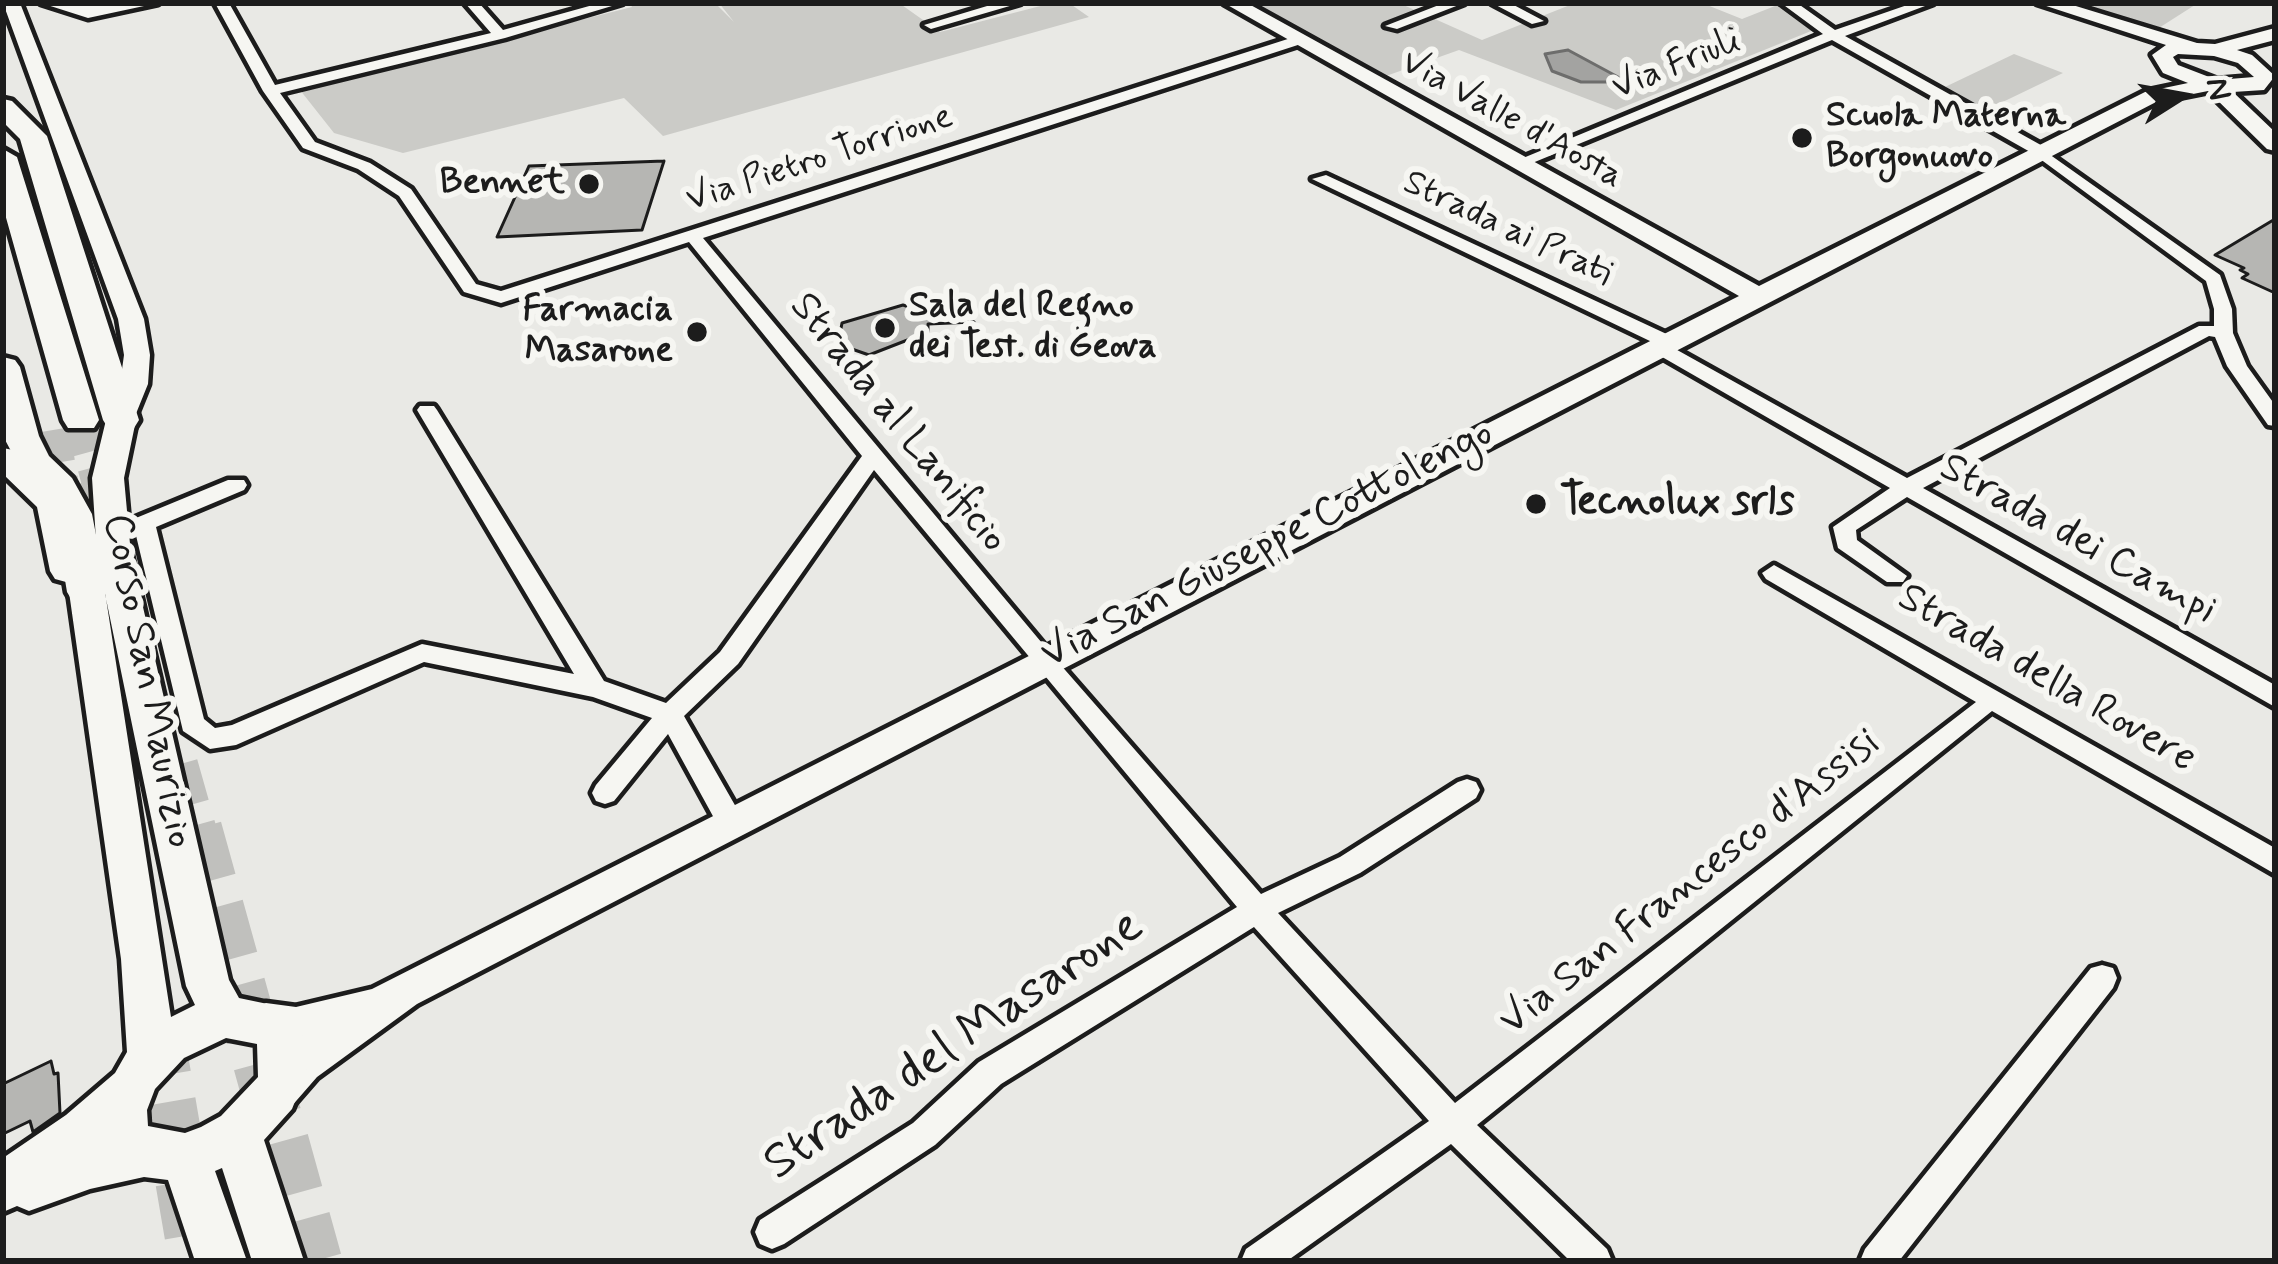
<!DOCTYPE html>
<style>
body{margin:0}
#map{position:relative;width:2278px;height:1264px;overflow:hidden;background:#e9e9e5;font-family:Mynerve,sans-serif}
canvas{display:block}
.frame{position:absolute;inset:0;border:6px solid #1c1c1c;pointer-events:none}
.north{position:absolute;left:2122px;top:36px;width:120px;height:120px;-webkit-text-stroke:9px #f6f6f2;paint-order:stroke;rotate:79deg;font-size:33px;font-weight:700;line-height:48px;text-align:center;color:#1c1c1c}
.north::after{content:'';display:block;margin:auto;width:42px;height:54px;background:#1c1c1c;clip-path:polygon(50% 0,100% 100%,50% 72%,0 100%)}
</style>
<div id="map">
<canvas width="2278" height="1264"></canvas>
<div class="frame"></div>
<div class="north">N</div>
</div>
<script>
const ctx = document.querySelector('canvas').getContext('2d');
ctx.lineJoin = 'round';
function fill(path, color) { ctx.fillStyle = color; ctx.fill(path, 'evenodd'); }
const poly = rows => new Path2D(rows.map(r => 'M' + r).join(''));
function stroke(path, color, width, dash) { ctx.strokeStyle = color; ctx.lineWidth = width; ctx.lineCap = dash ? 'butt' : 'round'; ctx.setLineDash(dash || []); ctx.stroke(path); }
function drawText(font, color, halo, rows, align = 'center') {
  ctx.font = font + ' Mynerve,sans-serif'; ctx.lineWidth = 12; ctx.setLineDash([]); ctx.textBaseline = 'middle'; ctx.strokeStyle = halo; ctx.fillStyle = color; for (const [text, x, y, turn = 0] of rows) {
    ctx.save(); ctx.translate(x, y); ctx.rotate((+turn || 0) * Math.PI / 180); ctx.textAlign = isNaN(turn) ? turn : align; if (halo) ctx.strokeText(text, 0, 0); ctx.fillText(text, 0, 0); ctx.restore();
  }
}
const green = poly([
 [630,3,715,3,734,22,719,3,899,3,940,32,1052,3,1069,3,1089,17,663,136,624,98,403,153,334,133,300,90,632,7],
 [1253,3,1399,3,1482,40,1575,3,1702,3,1742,19,1780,4,1821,27,1616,110,1459,50,1386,76],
 [2068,3,2198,3,2151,33],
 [2014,54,2063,73,1984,111,1945,87]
]);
const water = poly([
 [1568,50,1618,77,1618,82,1581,82,1552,71,1545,54,1568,50]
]);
const building = poly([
 [664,161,642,230,497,237,529,166,664,161],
 [2275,219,2275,293,2242,278,2248,274,2240,270,2244,268,2215,255,2275,219],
 [931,294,930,305,974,322,928,324,928,332,869,355,846,347,839,339,842,323,903,305,915,309,931,294],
 [51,1061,54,1074,58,1073,60,1113,33,1132,30,1121,3,1134,3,1084,51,1061]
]);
const highwayTunnelFar2 = poly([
 [81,420,100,489],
 [53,430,63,489]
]);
const highwayTunnelFar1 = poly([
 [63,486,69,523],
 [99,486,109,520],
 [177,765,196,832]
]);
const highwayTunnel = poly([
 [195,829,315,1261],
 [155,1022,196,1261]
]);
const street = poly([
 [215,3,229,3,275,85,491,33,465,3,479,3,503,30,600,3,622,3,505,38,280,93,315,142,370,163,411,189,476,284,501,291,1294,37,1304,37,1304,43,703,238,1052,655,1261,894,1340,857,1458,782,1467,779,1476,782,1480,790,1476,798,1360,873,1278,913,1455,1103,1976,702,1766,579,1762,573,1774,565,2275,848,2275,874,1992,711,1477,1125,1607,1249,1612,1261,1570,1261,1451,1144,1287,1261,1241,1261,1246,1249,1429,1121,1254,927,1001,1084,935,1145,784,1244,772,1249,760,1244,755,1232,760,1220,913,1123,979,1062,1237,907,874,470,738,664,684,716,744,821,740,829,730,832,720,829,668,734,614,801,605,804,596,801,592,793,596,785,652,718,593,697,424,662,236,745,210,749,183,731,133,523,136,518,228,480,244,480,247,485,244,490,156,527,204,719,215,728,232,725,422,644,574,674,417,410,420,406,434,406,437,410,604,681,666,703,720,652,862,456,689,242,501,303,464,292,399,196,358,169,303,148,263,91,215,3],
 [997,3,1020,3,931,29,924,25,997,3],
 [1444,3,1464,3,1397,29,1385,26,1444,3],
 [1492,3,1510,3,1544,21,1532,24,1492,3],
 [1781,3,1797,3,1835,30,1913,3,1933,3,1845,36,2048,149,2049,154,2220,275,2232,309,2233,333,2247,366,2275,405,2275,426,2268,425,2227,366,2215,337,2209,336,1923,488,2275,685,2275,707,1907,497,1856,530,1857,540,1907,576,1903,582,1887,582,1838,548,1833,527,1890,488,1650,350,1647,346,1652,342,1312,179,1326,175,1673,337,1676,341,1670,346,1907,478,2199,326,2214,326,2214,309,2206,281,2032,153,1832,40,1525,166,1511,163,1823,34,1781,3],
 [2102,965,2113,968,2117,978,2113,988,1899,1261,1860,1261,1865,1249,2091,968,2102,965]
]);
const secondary = poly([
 [3,3,20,3,144,319,150,355,148,384,131,426,121,429,107,420,120,384,124,355,118,319,3,3],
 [41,3,88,6,158,3,88,18,41,3],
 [1224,3,1247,3,1759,286,2145,92,2188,83,2163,73,2152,55,2166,45,2037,3,2066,3,2197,43,2215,44,2275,28,2275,40,2237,50,2252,55,2275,76,2264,90,2233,92,2275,132,2275,151,2267,149,2208,91,2158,101,417,1004,317,1077,290,1108,275,1114,260,1108,253,1093,260,1078,292,1045,251,1036,245,1022,251,1008,266,1003,296,1007,372,989,1739,296,1224,3],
 [2178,54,2214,56,2238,63,2254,77,2217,80,2178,65,2173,57,2178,54],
 [3,448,13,450,66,504,82,571,77,579,66,582,55,579,50,571,37,507,3,474,3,448]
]);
const primary = poly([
 [121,410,136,420,124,478,131,555,229,980,239,998,282,1007,302,1034,307,1071,292,1109,264,1140,304,1261,252,1261,222,1168,215,1171,247,1261,195,1261,168,1180,144,1177,90,1189,29,1211,17,1206,3,1212,3,1158,66,1115,115,1073,127,1052,121,959,69,592,75,583,87,580,99,583,105,592,171,1017,195,1005,186,986,97,555,92,478,106,420,121,410],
 [226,1038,257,1044,258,1077,221,1116,201,1127,185,1133,148,1126,147,1110,155,1089,184,1058,226,1038]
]);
const highway = poly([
 [3,99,12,101,47,136,139,420,134,428,108,428,103,420,20,139,3,122,3,99],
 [3,149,17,157,99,420,94,428,68,428,63,420,3,207,3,149],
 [3,357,15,360,20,367,39,436,49,456,72,478,92,514,107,592,101,602,87,607,73,602,67,592,54,514,43,493,21,470,3,436,3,357]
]);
const markers = [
 [1802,138,12,"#1c1c1c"],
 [589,184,12,"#1c1c1c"],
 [885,328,12,"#1c1c1c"],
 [697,332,12,"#1c1c1c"],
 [1536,504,12,"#1c1c1c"]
];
const farStreetnames = [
 ["Via Friuli",1677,66,-22],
 ["Via Valle d'Aosta",1511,121,29],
 ["Via Pietro Torrione",820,160,-18],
 ["Strada ai Prati",1507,230,25]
];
const farPoinames = [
 ["Scuola Materna",1826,117],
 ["Borgonuovo",1826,158],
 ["Bennet",565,184,"right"],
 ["Sala del Regno",909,307],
 ["dei Test. di Geova",909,348],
 ["Farmacia",673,311,"right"],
 ["Masarone",673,352,"right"]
];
const streetNames = [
 ["Strada al Lanificio",897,424,51],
 ["Strada dei Campi",2077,541,29],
 ["Via San Giuseppe Cottolengo",1268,546,-27],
 ["Strada della Rovere",2046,680,30],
 ["Corso San Maurizio",146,681,79],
 ["Via San Francesco d'Assisi",1691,884,-38]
];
const poiNames = [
 ["Tecnolux srls",1560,504]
];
const nearStreetnames = [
 ["Strada del Masarone",955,1047,-34]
];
fill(green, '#cbcbc7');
fill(water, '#a3a3a1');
stroke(water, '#6d6d6c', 3);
fill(building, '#b6b6b3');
stroke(building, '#1c1c1c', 3);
stroke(highwayTunnelFar2, '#c0c0bd', 33, [33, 16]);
stroke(highwayTunnelFar1, '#c0c0bd', 42, [42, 21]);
stroke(highwayTunnel, '#c0c0bd', 54, [54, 27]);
stroke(street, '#1c1c1c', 9);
stroke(secondary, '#1c1c1c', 9);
stroke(primary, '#1c1c1c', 9);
stroke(highway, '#1c1c1c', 9);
fill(street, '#f6f6f2');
fill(secondary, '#f6f6f2');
fill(primary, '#f6f6f2');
fill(highway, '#f6f6f2');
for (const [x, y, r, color] of markers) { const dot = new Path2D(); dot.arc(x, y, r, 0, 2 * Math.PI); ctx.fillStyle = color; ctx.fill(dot); stroke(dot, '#f6f6f2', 4.5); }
drawText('36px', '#1c1c1c', '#f6f6f2', farStreetnames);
drawText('bold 36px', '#1c1c1c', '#f6f6f2', farPoinames, 'left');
drawText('42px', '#1c1c1c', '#f6f6f2', streetNames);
drawText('bold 42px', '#1c1c1c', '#f6f6f2', poiNames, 'left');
drawText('51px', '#1c1c1c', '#f6f6f2', nearStreetnames);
</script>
